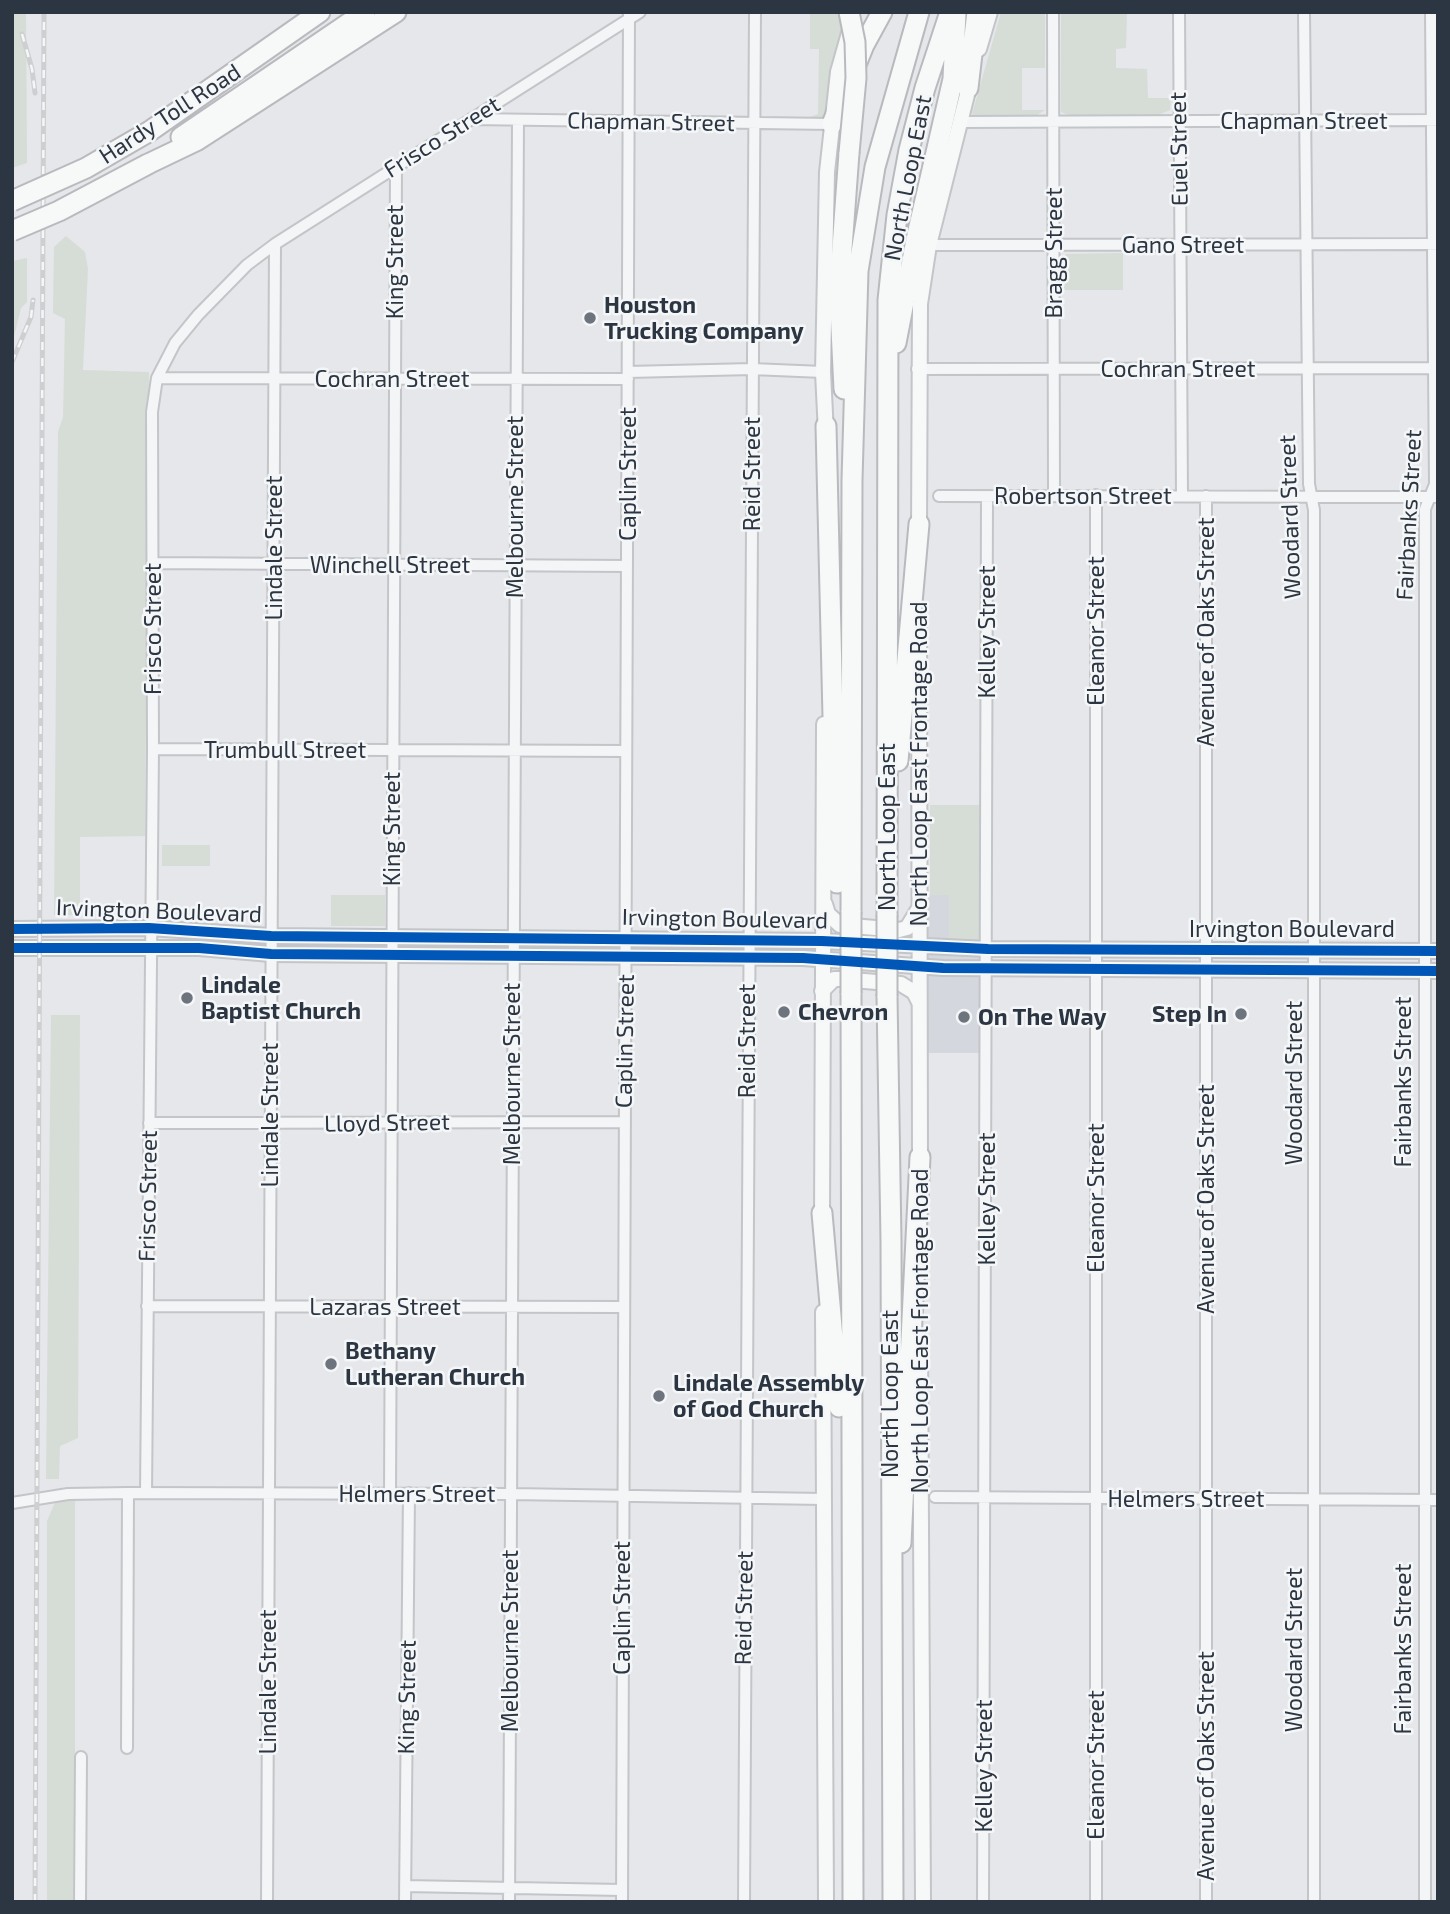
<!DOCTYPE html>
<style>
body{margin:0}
#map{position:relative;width:1450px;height:1914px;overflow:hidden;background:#e5e7ea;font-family:"Exo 2",sans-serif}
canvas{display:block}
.frame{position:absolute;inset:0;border:14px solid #2c3642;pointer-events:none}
</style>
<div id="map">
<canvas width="1450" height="1914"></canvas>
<div class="frame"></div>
</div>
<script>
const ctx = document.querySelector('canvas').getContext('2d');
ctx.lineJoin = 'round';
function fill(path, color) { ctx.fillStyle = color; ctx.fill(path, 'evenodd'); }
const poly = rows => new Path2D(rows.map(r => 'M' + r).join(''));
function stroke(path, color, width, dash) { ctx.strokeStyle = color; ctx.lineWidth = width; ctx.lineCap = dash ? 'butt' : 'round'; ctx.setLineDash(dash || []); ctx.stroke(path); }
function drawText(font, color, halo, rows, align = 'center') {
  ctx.font = font + ' "Exo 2",sans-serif'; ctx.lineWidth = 5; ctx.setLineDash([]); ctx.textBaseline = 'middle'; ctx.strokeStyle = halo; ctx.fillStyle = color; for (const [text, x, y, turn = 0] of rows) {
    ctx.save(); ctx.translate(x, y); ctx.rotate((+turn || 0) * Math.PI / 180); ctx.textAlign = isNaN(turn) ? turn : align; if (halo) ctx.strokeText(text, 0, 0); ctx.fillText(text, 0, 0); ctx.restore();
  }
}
const built = poly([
 [925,894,949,894,950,939,979,939,979,1053,924,1053]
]);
const green = poly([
 [12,12,26,12,27,163,12,168],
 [810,12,849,12,833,74,826,116,810,122,810,117,818,114,819,49,810,49],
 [1001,12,1045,12,1045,68,1022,68,1022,110,1045,110,1034,117,975,117,972,114],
 [1061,12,1127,12,1126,48,1116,49,1116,68,1147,69,1148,98,1171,98,1170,110,1156,116,1071,116,1061,112],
 [66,236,85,252,88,269,83,370,149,372,145,836,80,837,80,915,54,915,58,432,63,417,65,319,53,313,54,247],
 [1123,253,1123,290,1062,290,1062,260,1066,254],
 [27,258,27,302,21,308,12,345,12,261],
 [930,805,979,805,979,939,949,939,949,895,930,895],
 [162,845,210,845,210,866,162,866],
 [331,895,385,895,385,926,331,926],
 [51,1015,80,1015,78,1438,60,1446,59,1479,46,1479],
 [75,1499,75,1902,47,1902,47,1521,56,1500]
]);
const street = poly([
 [1053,12,1054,494],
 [1179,12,1182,496],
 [1304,12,1309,484,1314,510,1314,1902],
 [471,119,832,124],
 [960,122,1438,120],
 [929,245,1438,244],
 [917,369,1438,368],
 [628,372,752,369,823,372],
 [157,378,628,379],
 [939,496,1435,497],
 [1206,496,1206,1902],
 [153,563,627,566],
 [153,749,626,751],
 [149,1123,624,1122],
 [147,1306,623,1307],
 [146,1493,153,749,152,412,157,378,175,343,198,315,247,265,275,244,640,12],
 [390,1493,396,166],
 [935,1497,1438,1500],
 [12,1503,68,1494,128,1493,511,1494,823,1499],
 [127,1748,128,1493],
 [405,1886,622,1890],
 [80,1902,81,1757],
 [267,1902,275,244],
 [405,1902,409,1493],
 [509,1902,518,120],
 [622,1902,629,12],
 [744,1902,755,12],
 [983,1902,987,497],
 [1096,1902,1096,495],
 [1425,1902,1425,509,1435,484,1431,12]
]);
const secondary = poly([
 [979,49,990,12],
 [826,434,823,372,827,172,838,72,851,26],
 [919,532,920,304,929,245,971,79],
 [919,619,920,1165],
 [825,904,828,914,840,925,899,930,907,928,918,910],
 [12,929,149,928,271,936,822,941,988,949,1438,951],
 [12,948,199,948,271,954,803,958,943,968,1438,971],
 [822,991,834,979,840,979,901,984,914,992,919,1002],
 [822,1221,824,724],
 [823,1312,826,1902],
 [920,1340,923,1902]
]);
const highway = poly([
 [968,88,977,12],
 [832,124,864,45,882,12],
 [150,131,320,12],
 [181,137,365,12],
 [148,164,196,141,396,12],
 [896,343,917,235,953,79,956,12],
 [844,389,839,289,849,153],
 [826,426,837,883],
 [898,761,919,524],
 [851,912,852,480,858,271,875,167,919,12],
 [887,915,888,300,897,215,909,150,925,88,950,12],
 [851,993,853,1902],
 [887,996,891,1241,893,1902],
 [822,1213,839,1407],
 [901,1543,920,1157]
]);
const rail = poly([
 [22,34,32,69,35,93],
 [12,362,31,317,33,300],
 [35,1902,44,12]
]);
const highwayBridge = poly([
 [849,153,856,78,855,42,849,12],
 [12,201,86,168,150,131],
 [12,231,59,211,148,164],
 [851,912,851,993],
 [887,996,887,915]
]);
const cycleway = poly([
 [12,929,149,928,271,936,822,941,988,949,1438,951],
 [12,948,199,948,271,954,803,958,943,968,1438,971]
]);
const markers = [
 [590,318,7,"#6d747d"],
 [187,998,7,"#6d747d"],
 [784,1012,7,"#6d747d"],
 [1241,1014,7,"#6d747d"],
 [964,1017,7,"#6d747d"],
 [331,1364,7,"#6d747d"],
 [659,1396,7,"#6d747d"]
];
const streetNames = [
 ["Hardy Toll Road",170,114,-33],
 ["Chapman Street",1304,121],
 ["Chapman Street",651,122,1],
 ["Frisco Street",442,137,-32],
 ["Euel Street",1179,149,-91],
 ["North Loop East",908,178,-79],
 ["Gano Street",1183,245],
 ["Bragg Street",1054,253,-90],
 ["King Street",395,262,-90],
 ["Cochran Street",1178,369],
 ["Cochran Street",392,379],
 ["Caplin Street",628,474,-90],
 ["Reid Street",752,474,-90],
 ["Robertson Street",1083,496],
 ["Melbourne Street",515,507,-90],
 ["Fairbanks Street",1409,515,-87],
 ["Woodard Street",1290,517,-92],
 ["Lindale Street",274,548,-90],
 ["Winchell Street",390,565],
 ["Frisco Street",153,629,-90],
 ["Eleanor Street",1096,631,-90],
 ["Kelley Street",987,632,-90],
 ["Avenue of Oaks Street",1206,632,-90],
 ["Trumbull Street",285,750],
 ["North Loop East Frontage Road",919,764,-90],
 ["North Loop East",887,827,-90],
 ["King Street",392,829,-90],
 ["Irvington Boulevard",159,911,2],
 ["Irvington Boulevard",725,919,1],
 ["Irvington Boulevard",1292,929],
 ["Caplin Street",625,1041,-89],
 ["Reid Street",747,1041,-90],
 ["Melbourne Street",512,1074,-90],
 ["Fairbanks Street",1403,1082,-90],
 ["Woodard Street",1294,1083,-90],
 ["Lindale Street",270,1115,-90],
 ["Lloyd Street",387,1123,-1],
 ["Frisco Street",148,1196,-89],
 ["Eleanor Street",1096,1198,-90],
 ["Kelley Street",987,1199,-90],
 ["Avenue of Oaks Street",1206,1199,-90],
 ["Lazaras Street",385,1307],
 ["North Loop East Frontage Road",920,1331,-90],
 ["North Loop East",890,1394,-90],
 ["Helmers Street",417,1494],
 ["Helmers Street",1186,1499],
 ["Caplin Street",622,1608,-90],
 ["Reid Street",744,1608,-89],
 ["Melbourne Street",510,1641,-90],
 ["Fairbanks Street",1403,1649,-90],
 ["Woodard Street",1294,1650,-90],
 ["Lindale Street",268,1682,-90],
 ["King Street",407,1697,-89],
 ["Eleanor Street",1096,1765,-90],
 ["Kelley Street",984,1766,-90],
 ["Avenue of Oaks Street",1206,1766,-90]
];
const poiNames = [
 ["Houston",604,305],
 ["Trucking Company",604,331],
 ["Lindale",201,985],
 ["Baptist Church",201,1011],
 ["Chevron",798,1012],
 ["Step In",1227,1014,"right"],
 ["On The Way",978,1017],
 ["Bethany",345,1351],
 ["Lutheran Church",345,1377],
 ["Lindale Assembly",673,1383],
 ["of God Church",673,1409]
];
fill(built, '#d4d7dd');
fill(green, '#d6ddd6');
stroke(street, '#c3c5c8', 14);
stroke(secondary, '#c3c5c8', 18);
stroke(highway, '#b8babe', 23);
stroke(street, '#f4f5f6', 10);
stroke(secondary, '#f7f8f8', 14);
stroke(highway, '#f7f8f8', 19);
stroke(rail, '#cecfd1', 5);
stroke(rail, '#f4f6f8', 2.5, [8]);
stroke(highwayBridge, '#b8babe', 23, []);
stroke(highwayBridge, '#f7f8f8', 19);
stroke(cycleway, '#0057b8', 10);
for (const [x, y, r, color] of markers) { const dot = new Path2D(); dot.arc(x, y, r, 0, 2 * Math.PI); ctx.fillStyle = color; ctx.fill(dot); stroke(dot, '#f4f6f8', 2.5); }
drawText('23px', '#2c3642', '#f4f6f8', streetNames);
drawText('bold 23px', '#2c3642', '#f4f6f8', poiNames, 'left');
</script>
